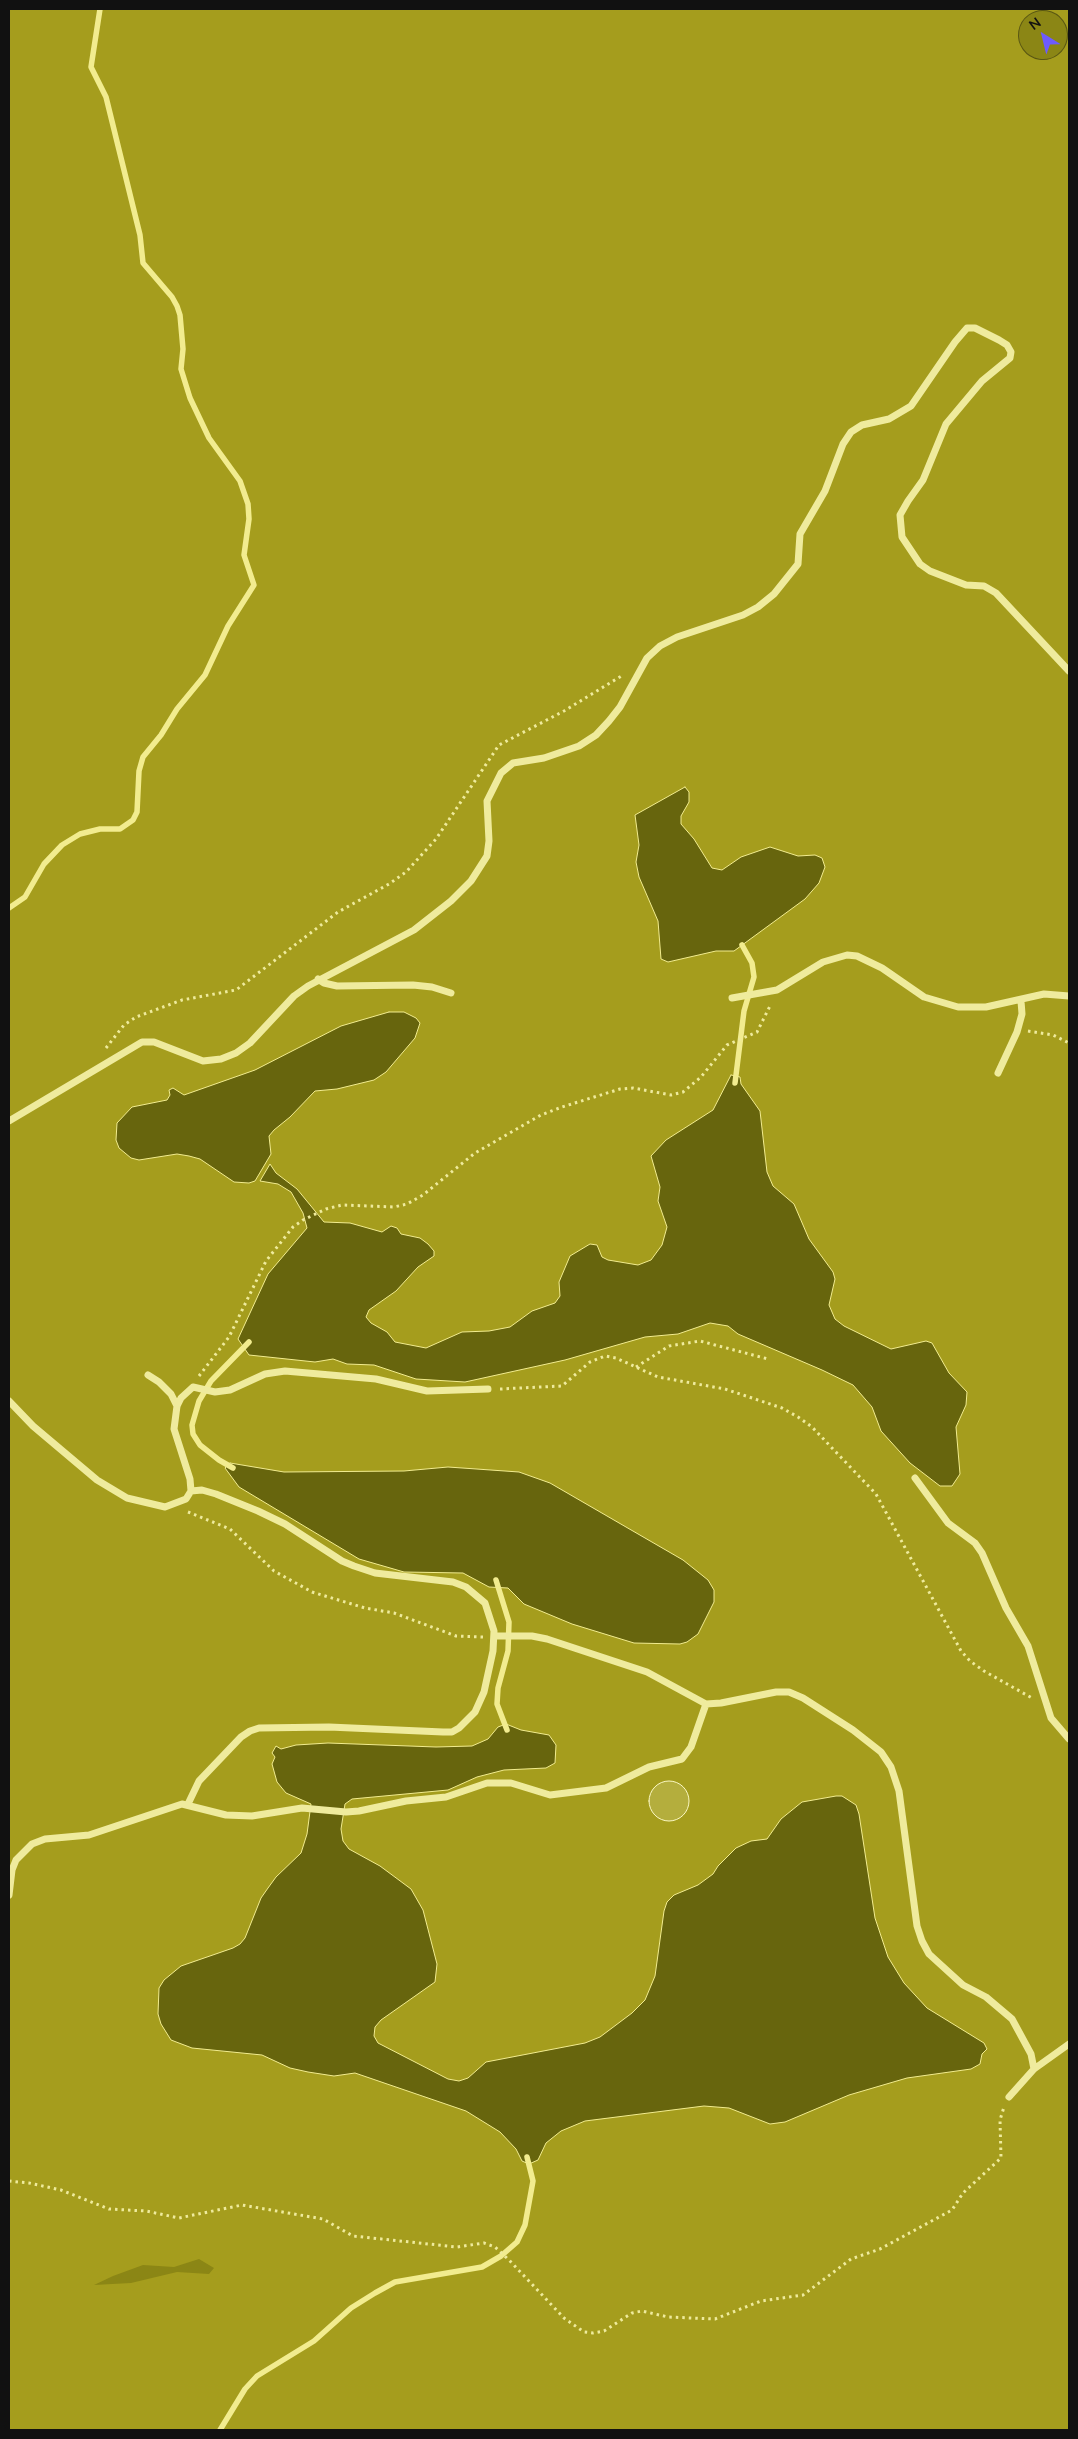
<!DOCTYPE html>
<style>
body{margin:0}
#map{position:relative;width:1078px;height:2439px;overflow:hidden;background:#8b8615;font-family:Mulish,sans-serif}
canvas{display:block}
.frame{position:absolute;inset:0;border:10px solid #111;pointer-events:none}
.north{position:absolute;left:1018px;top:10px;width:50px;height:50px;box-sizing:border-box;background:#8b8615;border:1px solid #5a5713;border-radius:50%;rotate:324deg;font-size:14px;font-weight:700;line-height:20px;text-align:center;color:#111}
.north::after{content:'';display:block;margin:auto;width:18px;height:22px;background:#6d5bff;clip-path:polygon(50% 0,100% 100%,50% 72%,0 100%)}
</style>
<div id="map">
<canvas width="1078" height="2439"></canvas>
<div class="frame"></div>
<div class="north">N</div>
</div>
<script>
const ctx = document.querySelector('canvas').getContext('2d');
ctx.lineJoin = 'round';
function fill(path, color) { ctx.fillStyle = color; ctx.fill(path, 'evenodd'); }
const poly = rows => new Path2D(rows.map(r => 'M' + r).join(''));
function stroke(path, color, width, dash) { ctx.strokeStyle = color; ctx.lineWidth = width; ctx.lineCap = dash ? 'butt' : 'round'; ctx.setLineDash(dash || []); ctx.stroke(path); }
const green = poly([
 [9,9,1069,9,1069,2430,9,2430],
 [1028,20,1058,20,1058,50,1028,50],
 [199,2259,214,2268,209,2274,177,2272,131,2283,94,2285,113,2276,143,2265,174,2267]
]);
const water = poly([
 [685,787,689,792,689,802,681,816,681,824,694,839,712,868,722,870,741,857,770,847,798,856,815,855,822,858,825,867,819,883,805,899,734,951,716,951,668,962,661,959,658,921,639,877,636,862,639,845,635,815,685,787],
 [389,1012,404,1012,416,1018,420,1023,415,1038,386,1072,374,1080,337,1089,315,1091,290,1117,274,1130,269,1136,271,1154,255,1181,249,1183,234,1182,200,1159,189,1156,177,1154,139,1160,131,1158,119,1148,116,1140,117,1123,132,1107,167,1100,170,1095,169,1090,173,1088,184,1095,255,1070,341,1026,389,1012],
 [731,1075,740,1077,741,1084,760,1111,767,1172,773,1186,794,1204,809,1239,833,1272,835,1279,829,1305,835,1319,844,1326,891,1349,926,1341,932,1343,949,1373,967,1392,966,1405,956,1427,960,1474,952,1486,940,1486,910,1463,881,1431,872,1407,853,1385,822,1370,738,1334,728,1326,710,1323,678,1334,645,1337,565,1360,465,1382,416,1379,374,1365,347,1364,333,1359,315,1362,249,1355,238,1339,268,1274,307,1228,303,1213,291,1192,278,1184,260,1181,270,1164,276,1173,297,1189,324,1222,350,1223,382,1232,391,1226,397,1228,401,1234,420,1238,428,1244,434,1251,434,1256,418,1267,396,1291,369,1310,366,1317,371,1323,387,1332,395,1342,426,1348,462,1332,489,1331,510,1327,532,1311,555,1303,560,1296,559,1282,570,1256,590,1244,597,1245,602,1257,608,1260,638,1265,651,1260,662,1245,667,1227,658,1201,660,1187,651,1156,666,1140,713,1110,731,1075],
 [230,1463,284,1472,404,1471,448,1467,519,1472,550,1483,683,1560,708,1580,714,1590,714,1602,698,1634,687,1642,680,1644,634,1643,572,1624,524,1604,508,1588,489,1587,463,1573,404,1572,359,1559,239,1487,225,1468,230,1463],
 [506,1724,521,1730,549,1735,556,1745,555,1763,546,1768,504,1770,477,1777,448,1790,352,1799,345,1804,341,1829,343,1841,349,1849,380,1866,411,1889,423,1910,437,1964,435,1982,381,2020,375,2027,374,2036,378,2043,448,2079,459,2081,468,2078,486,2062,585,2043,600,2037,632,2013,645,2000,655,1976,664,1911,667,1902,674,1895,698,1885,713,1874,718,1866,736,1848,751,1841,767,1839,781,1819,802,1802,836,1796,842,1796,856,1805,859,1814,875,1918,888,1957,904,1983,927,2008,984,2043,987,2049,982,2054,980,2064,971,2069,907,2078,849,2095,785,2122,770,2124,729,2108,704,2106,585,2121,561,2131,546,2143,538,2160,529,2164,522,2161,516,2149,500,2132,466,2111,355,2073,334,2076,308,2072,290,2068,262,2055,192,2048,171,2040,161,2024,158,2014,159,1988,164,1980,181,1966,233,1948,240,1944,245,1938,261,1898,268,1888,276,1877,301,1853,307,1834,311,1804,286,1793,277,1782,272,1764,275,1757,272,1753,276,1746,281,1749,296,1745,328,1743,436,1747,472,1746,488,1739,498,1727,506,1724]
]);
const stream = poly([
 [9,908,25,897,44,864,62,845,80,834,100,829,120,829,133,820,137,812,139,771,143,757,161,735,177,709,205,675,228,626,254,585,244,555,249,519,248,504,240,481,209,438,190,398,181,369,183,349,180,315,177,306,172,297,143,263,140,235,106,97,91,67,100,9],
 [735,1083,744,1011,754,977,752,963,742,945],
 [233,1468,219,1460,200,1445,193,1434,192,1425,199,1401,211,1381,249,1342],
 [496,1580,509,1622,508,1651,498,1688,497,1704,507,1730],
 [220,2430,245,2389,257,2376,314,2341,351,2308,375,2293,395,2282,482,2267,501,2256,517,2242,525,2225,533,2181,527,2157]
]);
const building = poly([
 '649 1801a20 20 0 1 1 40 0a20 20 0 1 1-40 0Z'
]);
const path = poly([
 [1028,1031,1053,1035,1069,1043],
 [106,1048,124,1025,136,1017,182,1000,236,990,338,912,389,884,406,872,436,839,499,745,564,711,623,675],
 [636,1367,669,1346,700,1341,768,1359],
 [199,1376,229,1337,266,1261,293,1227,303,1220,326,1209,342,1205,394,1207,407,1204,423,1195,475,1153,541,1115,562,1107,620,1089,633,1088,671,1095,683,1092,701,1077,727,1045,757,1032,771,1004],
 [500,1389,562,1386,590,1362,605,1356,616,1358,658,1377,725,1389,782,1408,798,1417,812,1427,876,1494,961,1651,970,1661,984,1671,1032,1698],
 [188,1512,230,1529,274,1571,312,1592,365,1608,394,1613,456,1636,483,1637],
 [9,2181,29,2183,61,2190,109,2209,146,2211,179,2218,242,2205,323,2219,353,2236,457,2247,484,2243,495,2247,509,2260,564,2318,584,2332,593,2333,604,2331,632,2313,642,2311,668,2317,715,2319,761,2301,803,2295,851,2259,880,2249,952,2210,963,2193,1001,2158,1000,2120,1004,2107]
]);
const service = poly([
 [318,979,324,983,337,986,413,985,432,987,451,993],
 [732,998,777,990,823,962,847,955,857,956,882,968,924,997,958,1007,986,1007,1044,994,1069,996],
 [998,1073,1017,1032,1022,1014,1021,1001],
 [9,1121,142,1042,154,1042,203,1061,221,1059,236,1053,250,1043,294,996,308,986,414,930,451,901,471,881,487,856,489,841,487,801,501,773,513,763,544,758,579,746,596,735,609,721,620,707,647,658,660,646,677,637,743,615,758,607,774,594,798,564,800,534,825,491,843,444,851,432,862,425,889,419,911,406,955,342,967,328,975,328,999,340,1007,345,1011,352,1010,358,982,381,946,424,923,480,908,501,900,515,902,537,920,564,930,571,966,585,984,586,996,593,1069,671],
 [148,1375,159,1382,171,1394,177,1406],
 [9,1401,33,1426,97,1480,127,1498,165,1507,186,1499,191,1491,190,1479,174,1429,177,1406,181,1398,193,1387,215,1392,230,1390,265,1374,285,1371,376,1379,427,1391,488,1389],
 [915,1478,948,1523,975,1543,982,1553,1006,1608,1028,1646,1051,1718,1069,1739],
 [494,1636,532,1636,547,1639,647,1672,706,1704,721,1703,776,1692,789,1692,803,1698,853,1730,881,1752,891,1767,899,1791,917,1926,922,1941,929,1954,963,1985,986,1997,1012,2019,1031,2054,1034,2069],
 [188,1804,199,1781,241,1737,250,1731,259,1728,329,1727,443,1732,452,1732,459,1728,475,1712,484,1692,493,1651,494,1631,485,1603,466,1587,453,1582,375,1573,354,1566,342,1561,285,1524,258,1511,216,1494,202,1490,191,1491],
 [9,1895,12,1870,16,1860,32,1844,45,1839,89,1835,182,1804,226,1815,252,1816,302,1808,346,1812,359,1811,406,1801,446,1797,487,1783,511,1783,550,1795,606,1788,649,1767,682,1759,691,1747,706,1704],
 [1009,2097,1034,2069,1069,2044]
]);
fill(green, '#a59d1d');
fill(water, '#67650d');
stroke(water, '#f2ec8f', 1);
stroke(stream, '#f2ec8f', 5.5);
fill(building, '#b4ae3d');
stroke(building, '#fbf8c3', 1);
stroke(path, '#efeb9d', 3, [2.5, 4]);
stroke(service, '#efeb9d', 7);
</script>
